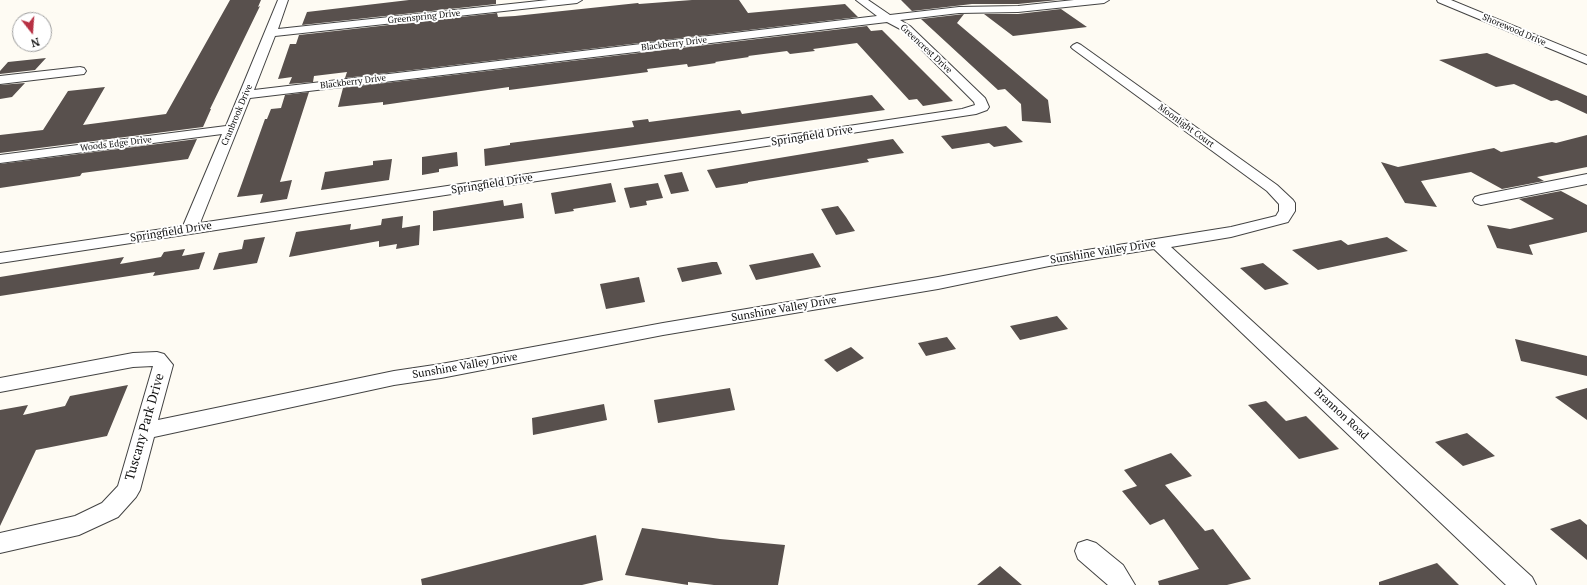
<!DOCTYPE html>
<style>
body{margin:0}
#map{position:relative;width:1587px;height:585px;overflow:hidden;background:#fefbf3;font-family:"PT Serif",serif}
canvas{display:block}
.north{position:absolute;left:12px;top:12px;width:40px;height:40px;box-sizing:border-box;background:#fff;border:1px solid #9f9f9f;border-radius:50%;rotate:163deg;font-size:11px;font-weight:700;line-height:16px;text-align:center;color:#101010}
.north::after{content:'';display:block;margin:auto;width:14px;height:18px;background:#b73043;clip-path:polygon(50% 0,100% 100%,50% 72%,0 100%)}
</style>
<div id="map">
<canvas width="1587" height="585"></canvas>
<div class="north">N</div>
</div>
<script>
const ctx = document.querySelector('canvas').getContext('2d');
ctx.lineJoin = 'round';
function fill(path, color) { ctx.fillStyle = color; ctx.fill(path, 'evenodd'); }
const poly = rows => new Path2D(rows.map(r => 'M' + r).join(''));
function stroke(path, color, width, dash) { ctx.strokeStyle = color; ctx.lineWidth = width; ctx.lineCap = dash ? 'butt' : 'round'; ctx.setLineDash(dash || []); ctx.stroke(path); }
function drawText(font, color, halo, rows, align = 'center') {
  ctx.font = font + ' "PT Serif",serif'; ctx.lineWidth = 4; ctx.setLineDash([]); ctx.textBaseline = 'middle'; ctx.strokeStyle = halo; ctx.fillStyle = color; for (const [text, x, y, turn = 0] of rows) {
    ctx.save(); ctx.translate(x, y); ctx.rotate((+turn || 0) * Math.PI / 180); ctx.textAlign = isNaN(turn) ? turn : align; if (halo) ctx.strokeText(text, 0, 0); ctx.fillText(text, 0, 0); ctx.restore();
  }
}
const building = poly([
 [230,0,261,0,258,7,260,6,210,109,211,109,203,127,0,153,0,135,43,130,68,91,105,87,83,125,166,114],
 [409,0,496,0,496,4,302,25,307,12],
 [692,0,739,0,748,13,845,4,858,17,345,78,347,72,314,76,313,82,289,84,292,77,278,79,290,44,296,44,299,35,497,13,498,17,515,16,638,3,639,4],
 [901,0,1058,0,1018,4,972,4,912,11],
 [1061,9,1087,27,1013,36,984,14,1018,14],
 [964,14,957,23,1048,100,1051,123,1022,121,1021,104,1005,89,998,90,921,19],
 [867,26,871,31,882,30,953,101,923,106,917,99,909,100,857,43,813,49,815,51,790,54,787,51,748,56,749,57,715,62,716,63,688,67,687,64,647,69,648,72,509,90,509,87,383,105,383,102,338,107,343,88],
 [1487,53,1587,96,1587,114,1557,100,1551,101,1514,84,1496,87,1439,60],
 [46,58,35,70,0,74,0,71,8,62],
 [25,83,12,97,0,99,0,85],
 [309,92,280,182,292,180,287,199,260,203,263,194,237,197,265,119,267,119,271,109,281,108,285,95],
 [872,95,885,110,485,166,484,149,510,145,510,143,634,127,632,121,648,119,649,122,740,110,742,114],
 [1006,126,1023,142,994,147,989,143,952,149,941,136],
 [1587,135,1587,167,1537,177,1544,181,1502,189,1471,172,1421,181,1437,207,1405,203,1381,162,1398,167,1494,148,1501,152,1552,142,1556,143],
 [197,139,188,159,82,173,80,176,0,188,0,164],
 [893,139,904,153,867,159,869,162,748,182,748,183,716,188,707,170],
 [457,152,458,166,439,169,439,172,422,175,422,157],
 [392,159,389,180,321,190,325,172,373,165,373,161],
 [682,172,689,191,671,194,664,175],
 [611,183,616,202,573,209,574,211,555,214,551,193],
 [658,183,663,198,646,201,647,205,630,208,624,188],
 [1561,191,1587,205,1587,232,1529,245,1533,255,1497,248,1487,225,1510,229,1554,219,1519,199],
 [503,200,504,206,522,203,524,218,433,231,433,211],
 [838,206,846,217,855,231,836,235,821,209],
 [403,216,402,228,420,225,419,245,396,249,397,244,379,247,379,241,289,257,296,232,351,224,350,230,381,225,382,219],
 [265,237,257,263,213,270,219,253,242,249,244,240],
 [1387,237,1408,251,1318,270,1292,250,1341,240,1348,245],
 [185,249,182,256,205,252,199,269,153,276,155,272,0,296,0,277,124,257,120,264,161,257,164,252],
 [813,253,821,267,756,280,749,265],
 [712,262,717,262,722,274,682,282,677,268],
 [1263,263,1289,284,1265,290,1240,268],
 [639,277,645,302,606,309,600,284],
 [1057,316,1068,329,1020,340,1010,326],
 [947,337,956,349,926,356,918,343],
 [1515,339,1587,356,1587,376,1521,361],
 [851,347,864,358,837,372,824,360],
 [128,385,107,436,36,450,0,526,0,410,28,405,23,415,65,406,70,396],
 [730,388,735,410,658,423,654,400],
 [1587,388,1587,420,1555,397],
 [1266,401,1286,421,1306,416,1339,449,1299,459,1248,405],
 [604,404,607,420,533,435,532,418],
 [1467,433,1495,456,1463,466,1435,442],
 [1171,453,1192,476,1165,485,1205,531,1213,529,1251,579,1227,585,1159,585,1158,581,1199,569,1164,519,1150,525,1122,491,1137,486,1124,470],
 [1580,519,1587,525,1587,560,1550,529],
 [642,528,720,539,785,545,778,585,714,585,688,582,688,585,625,575],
 [596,535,603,580,582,585,422,585,421,579],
 [1437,563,1459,585,1379,585,1379,582],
 [1000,566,1022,585,977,585]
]);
const minor = poly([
 [278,0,288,0,278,29,548,0,582,0,577,3,275,36,254,90,877,16,856,0,868,0,890,15,959,7,1018,6,1074,0,1109,0,1104,3,1018,12,959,13,900,20,910,26,985,98,989,107,987,110,976,114,0,263,0,253,183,226,222,134,0,163,0,155,226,126,278,0],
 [887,22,902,30,974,102,975,105,962,109,200,223,250,98,887,22],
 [1437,0,1451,0,1587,56,1587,64,1438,2,1437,0],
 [1077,43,1081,45,1277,185,1293,200,1295,203,1295,211,1288,222,1231,237,1171,247,1532,577,1536,585,1506,585,1154,249,1049,266,938,289,663,335,441,378,394,385,154,437,140,490,136,497,118,517,79,535,0,553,0,533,75,516,102,503,118,486,153,366,133,367,0,392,0,378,133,353,157,352,164,354,173,365,158,420,394,371,441,364,663,323,938,277,1049,256,1231,227,1276,216,1279,211,1279,204,1267,191,1073,49,1071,47,1073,45,1077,43],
 [80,67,84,68,86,71,84,74,0,84,0,76,80,67],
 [1587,174,1587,184,1481,205,1475,203,1473,200,1475,197,1481,195,1587,174],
 [1087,540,1096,543,1123,565,1135,585,1108,585,1078,559,1075,551,1078,543,1087,540]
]);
const farStreetnames = [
 ["Greenspring Drive",424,17,-6],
 ["Shorewood Drive",1514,30,23],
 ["Blackberry Drive",674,44,-7],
 ["Greencrest Drive",926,49,43],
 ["Blackberry Drive",353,82,-7],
 ["Cranbrook Drive",237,115,-67],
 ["Moonlight Court",1186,126,36],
 ["Woods Edge Drive",116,144,-7]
];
const streetNames = [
 ["Springfield Drive",812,136,-9],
 ["Springfield Drive",492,184,-9],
 ["Springfield Drive",171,232,-9],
 ["Sunshine Valley Drive",1103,252,-9],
 ["Sunshine Valley Drive",784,309,-10],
 ["Sunshine Valley Drive",465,366,-10],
 ["Brannon Road",1341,414,43]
];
const nearStreetnames = [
 ["Tuscany Park Drive",145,427,-74]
];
fill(building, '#58504d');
stroke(minor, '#434343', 2);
fill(minor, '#fff');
drawText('9px', '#101010', '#fff', farStreetnames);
drawText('11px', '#101010', '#fff', streetNames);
drawText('13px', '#101010', '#fff', nearStreetnames);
</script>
